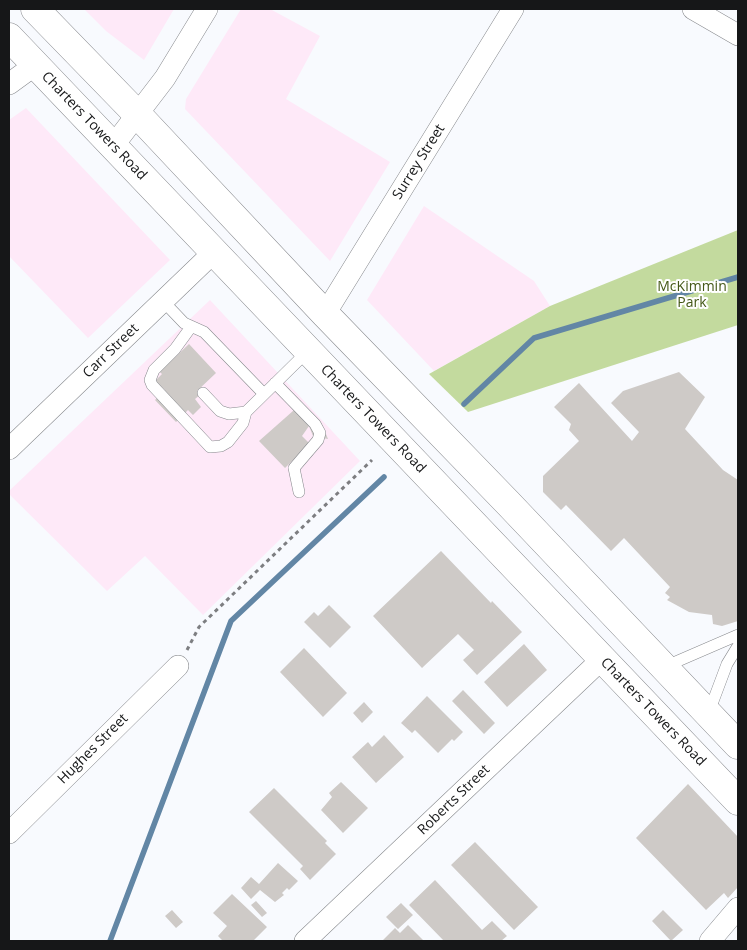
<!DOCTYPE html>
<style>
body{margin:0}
#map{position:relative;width:747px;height:950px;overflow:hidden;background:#f8fafe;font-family:"Open Sans",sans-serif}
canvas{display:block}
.frame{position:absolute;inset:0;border:10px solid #161718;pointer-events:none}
</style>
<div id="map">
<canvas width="747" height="950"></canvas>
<div class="frame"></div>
</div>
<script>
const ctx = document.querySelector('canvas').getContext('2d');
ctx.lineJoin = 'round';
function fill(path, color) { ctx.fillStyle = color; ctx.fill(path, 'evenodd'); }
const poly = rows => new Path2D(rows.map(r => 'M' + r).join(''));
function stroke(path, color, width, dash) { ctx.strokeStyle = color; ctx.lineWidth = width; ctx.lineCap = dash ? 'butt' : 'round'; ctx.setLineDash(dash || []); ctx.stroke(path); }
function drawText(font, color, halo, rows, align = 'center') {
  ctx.font = font + ' "Open Sans",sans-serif'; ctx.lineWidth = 4; ctx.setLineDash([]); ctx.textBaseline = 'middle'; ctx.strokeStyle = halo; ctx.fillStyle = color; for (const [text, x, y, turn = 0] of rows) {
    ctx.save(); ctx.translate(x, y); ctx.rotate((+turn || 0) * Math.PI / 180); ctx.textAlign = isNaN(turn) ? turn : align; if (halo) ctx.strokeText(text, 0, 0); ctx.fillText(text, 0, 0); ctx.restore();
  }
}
const commercial = poly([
 [84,9,174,9,144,60,106,31],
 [241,9,270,9,320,36,286,99,390,162,330,261,185,109,186,99],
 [26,108,170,260,88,338,9,256,9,120],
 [424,206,534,281,550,306,434,371,367,300],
 [210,300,360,461,203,615,145,556,107,591,9,494,9,491]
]);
const green = poly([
 [738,230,738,325,468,412,429,374,550,306]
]);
const stream = poly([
 [464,404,534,338,738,277],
 [110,941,231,621,384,477]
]);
const building = poly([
 [189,344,216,373,197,391,201,394,195,399,201,407,193,415,188,410,176,422,155,400,165,390,155,381,162,374,153,365,170,362],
 [679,372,705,397,685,429,723,470,738,480,738,621,722,626,713,624,712,615,689,612,667,600,670,597,665,593,670,587,624,538,611,551,566,505,561,510,543,492,543,476,579,441,569,430,571,424,554,407,579,383,632,441,639,432,611,403,623,391],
 [302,403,321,422,328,439,313,436,309,426,302,436,310,444,306,448,313,455,303,464,296,457,285,468,259,441],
 [441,551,491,603,492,601,522,632,477,675,463,660,474,650,458,634,422,668,373,616],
 [329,605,351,627,330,648,304,622,314,612,318,616],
 [524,644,547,670,507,707,484,682],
 [304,648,347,693,323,717,280,672],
 [463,690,495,723,484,734,452,701],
 [427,696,463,732,454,741,452,739,438,753,415,730,412,733,401,723],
 [364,702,373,712,362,723,353,713],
 [384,735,404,757,376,783,352,757,368,742,372,747],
 [341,782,368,808,343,833,321,810,332,797,329,793],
 [688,784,738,837,738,887,728,898,724,893,706,910,636,838],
 [274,788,327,841,325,843,336,854,310,880,300,869,303,866,249,812],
 [475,842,538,907,514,930,451,865],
 [278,863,298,881,289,890,287,888,282,893,284,895,275,902,260,890,251,899,241,888,251,877,259,884],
 [435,880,482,930,492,921,507,936,501,941,444,941,409,905],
 [232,894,267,927,253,941,223,941,218,936,227,926,213,913],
 [256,901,267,913,262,917,251,905],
 [401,903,413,915,398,929,386,917],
 [172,910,183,922,176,928,165,916],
 [663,910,683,930,671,941,652,921],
 [408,925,424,941,382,941,395,928,400,933]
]);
const path = poly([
 [187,650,199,627,372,460]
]);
const lane = poly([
 [163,301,184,323,204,332,264,394],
 [191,327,175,349,154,370,150,380,152,385,210,447,221,446,228,442,243,423,246,412],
 [275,383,315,424,320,433,318,440,294,468,299,492],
 [203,393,220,411,229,414,246,412,308,351],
 [664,667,738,635],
 [709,712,727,664,738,646]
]);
const street = poly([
 [693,9,738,35],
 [9,84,35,65],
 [113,146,165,78,207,9],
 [325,314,513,9],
 [9,449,214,252],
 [9,833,178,666],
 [305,941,602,659],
 [710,941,738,908]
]);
const primary = poly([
 [35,9,138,115,325,314,508,503,738,745],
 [9,37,738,801]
]);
const streetNames = [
 ["Charters Towers Road",94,126,46],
 ["Surrey Street",419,162,-58],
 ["Carr Street",111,351,-44],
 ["Charters Towers Road",373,419,46],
 ["Charters Towers Road",653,712,46],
 ["Hughes Street",93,749,-45],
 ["Roberts Street",454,800,-44]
];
const parkNames = [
 ["McKimmin",692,287],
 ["Park",692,303]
];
fill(commercial, '#fee9f8');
fill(green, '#c3da9e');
stroke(stream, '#6286a5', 5.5);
fill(building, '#cecac7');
stroke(lane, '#87898d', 12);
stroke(street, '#87898d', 22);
stroke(primary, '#87898d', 29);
stroke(path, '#7d7e81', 3, [4, 4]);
stroke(lane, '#fff', 11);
stroke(street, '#fff', 21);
stroke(primary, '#fff', 28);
drawText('14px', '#161718', '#fff', streetNames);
drawText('14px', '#445817', '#fff', parkNames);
</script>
